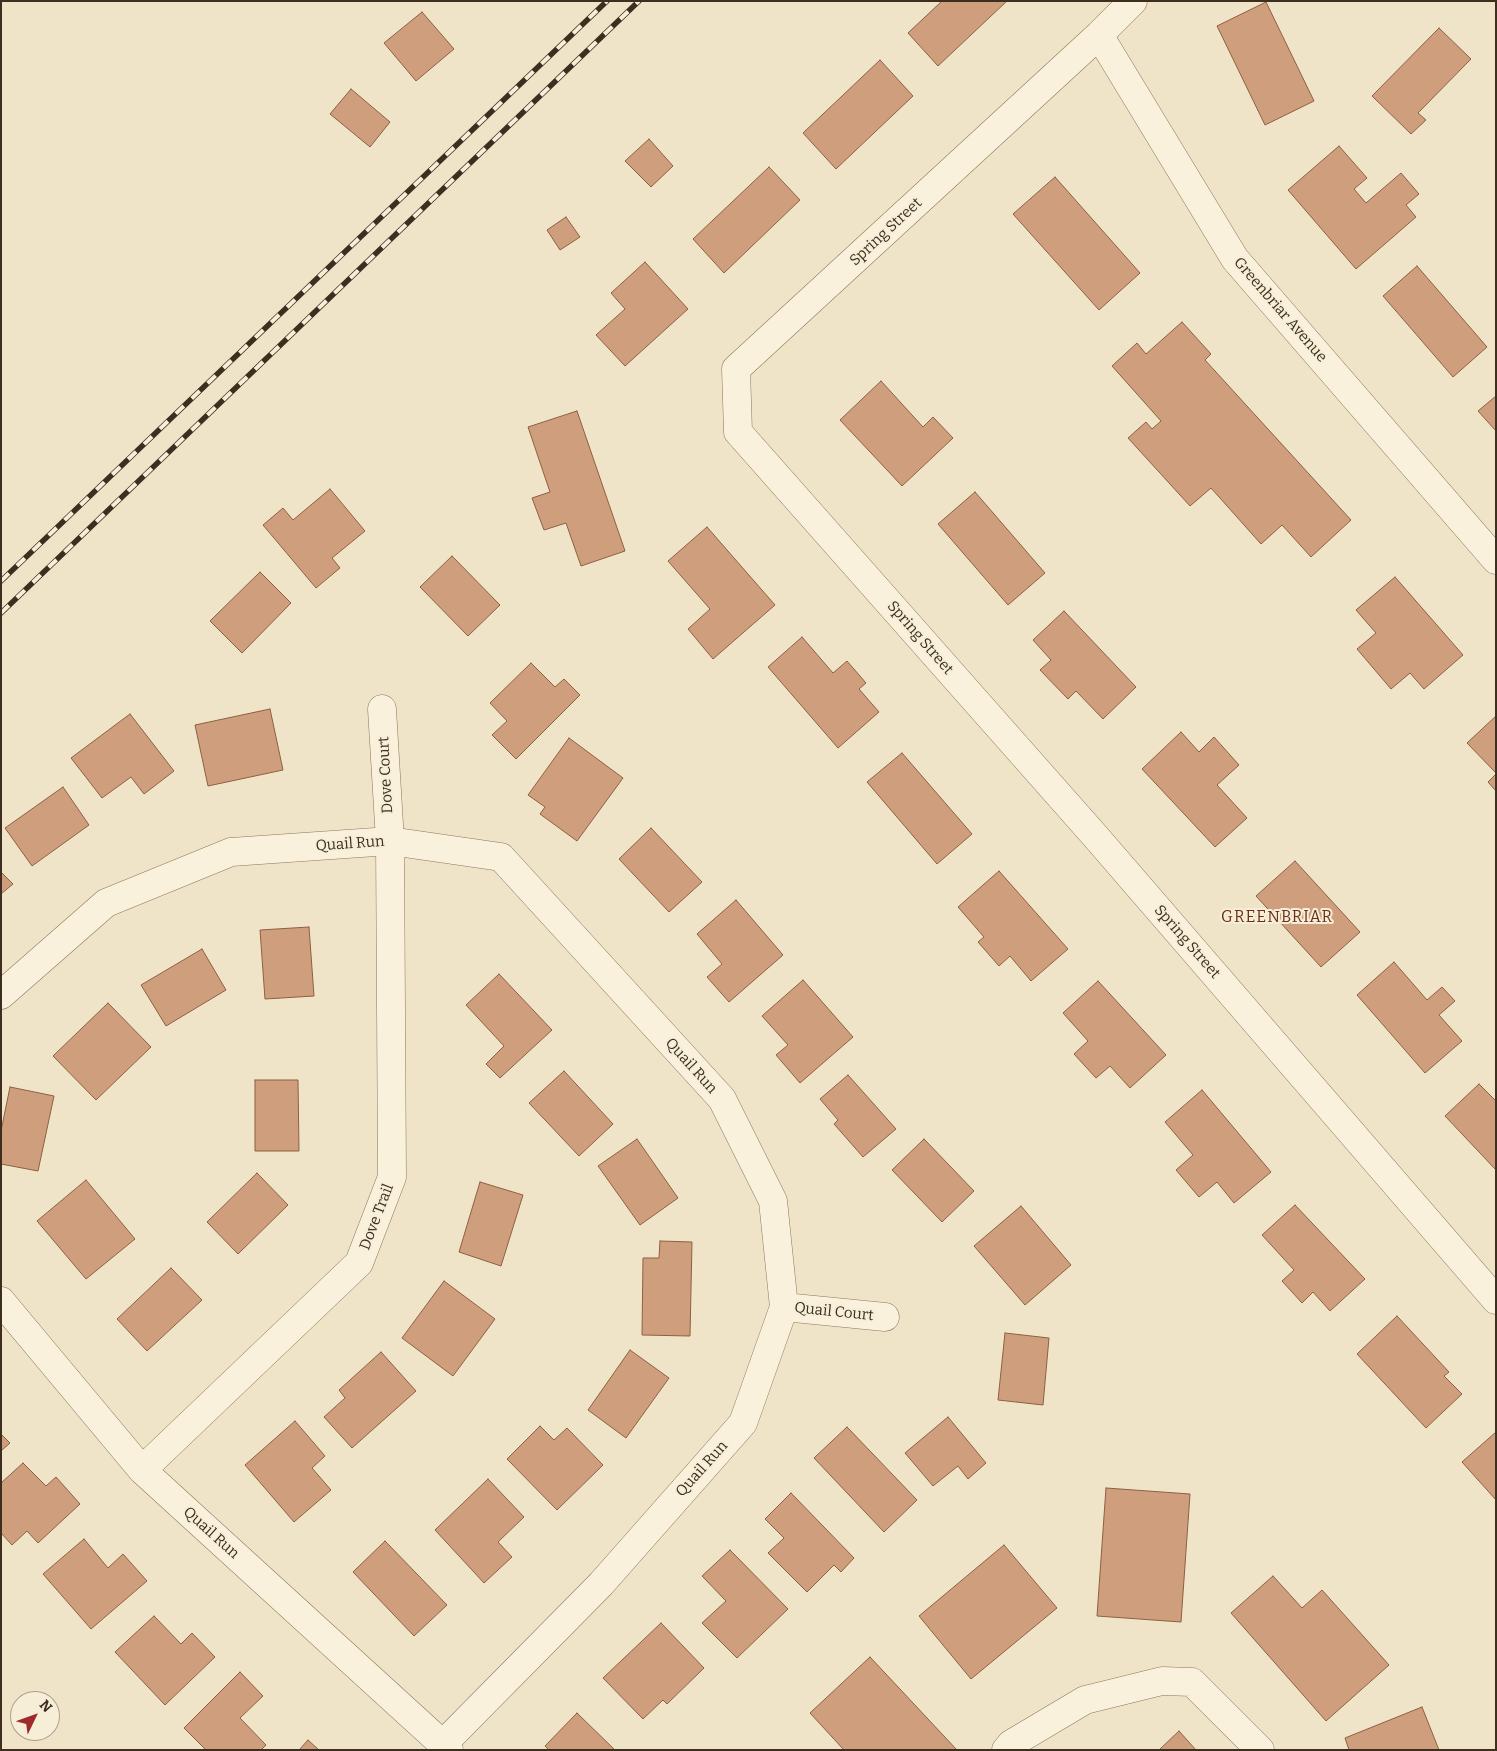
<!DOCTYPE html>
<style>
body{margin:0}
#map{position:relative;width:1497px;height:1751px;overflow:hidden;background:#f0e4c8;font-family:Bitter,serif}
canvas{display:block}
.frame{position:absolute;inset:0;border:2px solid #3d2e20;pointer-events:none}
.north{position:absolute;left:10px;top:1691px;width:50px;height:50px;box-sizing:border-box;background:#f7eed8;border:1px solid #ada18e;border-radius:50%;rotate:48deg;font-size:14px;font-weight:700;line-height:20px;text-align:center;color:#3d2e20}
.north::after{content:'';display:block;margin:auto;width:18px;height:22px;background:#9e2a2b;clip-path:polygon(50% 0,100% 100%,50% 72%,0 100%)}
</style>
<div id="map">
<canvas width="1497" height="1751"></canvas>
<div class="frame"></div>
<div class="north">N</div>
</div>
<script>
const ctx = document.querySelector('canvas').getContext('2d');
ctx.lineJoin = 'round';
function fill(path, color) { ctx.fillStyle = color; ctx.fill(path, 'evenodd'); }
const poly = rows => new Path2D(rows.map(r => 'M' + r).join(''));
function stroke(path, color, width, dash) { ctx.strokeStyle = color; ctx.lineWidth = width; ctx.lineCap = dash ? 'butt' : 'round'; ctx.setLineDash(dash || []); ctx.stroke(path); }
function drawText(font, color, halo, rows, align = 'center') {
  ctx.font = font + ' Bitter,serif'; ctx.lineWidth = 4; ctx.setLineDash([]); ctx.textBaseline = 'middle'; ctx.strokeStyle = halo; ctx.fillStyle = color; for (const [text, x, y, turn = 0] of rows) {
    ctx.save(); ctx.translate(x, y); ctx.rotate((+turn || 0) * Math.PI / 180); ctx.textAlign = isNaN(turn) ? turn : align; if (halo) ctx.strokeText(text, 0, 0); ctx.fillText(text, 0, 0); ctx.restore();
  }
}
const building = poly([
 [942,1,1007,1,938,66,908,33,942,1],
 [1266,2,1314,101,1265,125,1217,26,1266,2],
 [422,12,454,49,416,81,384,43,422,12],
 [1439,28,1471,59,1418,113,1426,120,1411,134,1372,96,1439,28],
 [880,60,913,96,836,169,803,133,880,60],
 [351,89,390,122,370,147,330,114,351,89],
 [649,139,673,166,651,187,625,161,649,139],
 [1339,146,1367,178,1354,189,1366,203,1401,173,1419,194,1406,205,1416,217,1356,269,1288,190,1339,146],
 [769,167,800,200,724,273,693,239,769,167],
 [1055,177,1140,273,1099,310,1013,214,1055,177],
 [566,217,580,237,560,250,547,230,566,217],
 [645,262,688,309,625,366,596,335,625,309,611,293,645,262],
 [1417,266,1487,347,1453,377,1383,296,1417,266],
 [1182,322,1211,354,1205,360,1351,520,1311,557,1282,525,1261,544,1211,488,1190,506,1128,438,1146,422,1152,429,1161,421,1112,366,1137,343,1146,354,1182,322],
 [881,381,923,427,933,417,953,438,902,486,840,420,881,381],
 [1496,396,1496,431,1478,411,1496,396],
 [577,411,625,551,581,566,566,523,544,530,532,498,550,492,528,427,577,411],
 [330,489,365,531,332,558,340,568,316,588,263,525,283,508,293,520,330,489],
 [975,492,1045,573,1008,605,938,524,975,492],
 [707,527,775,605,713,659,688,629,710,609,668,561,707,527],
 [452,556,500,605,468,636,420,587,452,556],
 [260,572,291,603,242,653,210,621,260,572],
 [1395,577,1463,655,1424,689,1410,673,1391,689,1357,649,1376,633,1356,610,1395,577],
 [1064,611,1136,687,1103,719,1076,691,1068,699,1040,670,1051,660,1033,640,1064,611],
 [802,637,833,673,847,661,866,683,859,689,879,712,838,748,768,667,802,637],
 [531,663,555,687,564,679,580,695,516,759,492,735,507,721,490,703,531,663],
 [270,709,283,770,208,786,195,725,270,709],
 [130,714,174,771,144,794,131,777,102,798,71,758,130,714],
 [1496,716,1496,773,1467,743,1496,716],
 [1181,732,1199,752,1214,737,1239,765,1217,785,1247,818,1215,847,1142,769,1181,732],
 [569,738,623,778,577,841,540,814,545,807,528,795,569,738],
 [902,753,972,834,937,864,867,782,902,753],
 [1496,774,1496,791,1488,782,1496,774],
 [63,787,89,825,32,866,5,828,63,787],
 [651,828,702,882,669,912,619,859,651,828],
 [1295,861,1360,932,1321,967,1256,896,1295,861],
 [999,871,1068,949,1031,981,1010,956,999,966,978,942,984,937,958,907,999,871],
 [1,872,13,884,1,894,1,872],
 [736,900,783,955,729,1002,707,977,722,964,697,934,736,900],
 [309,927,314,996,265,999,260,930,309,927],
 [202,949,226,990,166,1026,141,985,202,949],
 [1394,962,1427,1000,1442,987,1455,1001,1439,1015,1462,1041,1425,1073,1357,995,1394,962],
 [499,974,552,1030,500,1078,486,1064,504,1046,466,1005,499,974],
 [803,980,853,1037,800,1083,776,1055,788,1045,762,1016,803,980],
 [1098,981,1166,1055,1130,1088,1110,1066,1096,1078,1074,1054,1088,1041,1063,1013,1098,981],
 [108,1003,151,1047,96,1100,53,1056,108,1003],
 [564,1071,613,1124,579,1156,529,1103,564,1071],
 [848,1075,896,1129,863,1157,834,1124,838,1120,820,1099,848,1075],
 [255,1080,298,1080,299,1151,255,1151,255,1080],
 [1479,1084,1496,1101,1496,1170,1445,1116,1479,1084],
 [10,1087,54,1096,38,1171,1,1164,1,1131,10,1087],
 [1202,1090,1271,1172,1234,1203,1217,1182,1199,1197,1176,1170,1193,1155,1165,1122,1202,1090],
 [637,1139,678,1198,640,1225,598,1166,637,1139],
 [924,1139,974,1191,942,1222,892,1170,924,1139],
 [257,1173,288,1205,238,1254,207,1222,257,1173],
 [86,1180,135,1239,86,1279,37,1221,86,1180],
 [480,1182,523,1195,501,1266,459,1252,480,1182],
 [1295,1205,1365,1279,1330,1311,1313,1292,1302,1303,1282,1281,1294,1270,1262,1235,1295,1205],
 [1021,1206,1071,1265,1025,1305,974,1246,1021,1206],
 [660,1241,692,1242,690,1336,642,1335,643,1258,659,1258,660,1241],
 [171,1268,202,1300,147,1351,117,1319,171,1268],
 [444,1281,495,1319,453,1376,402,1338,444,1281],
 [1397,1316,1449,1372,1444,1376,1462,1394,1426,1428,1357,1354,1397,1316],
 [1005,1333,1049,1338,1043,1405,998,1400,1005,1333],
 [630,1350,669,1378,626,1438,588,1410,630,1350],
 [381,1352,416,1391,352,1448,324,1417,345,1398,339,1390,381,1352],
 [948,1417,986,1463,968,1479,958,1466,933,1486,905,1453,948,1417],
 [295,1421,325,1456,312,1468,331,1490,294,1522,245,1465,295,1421],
 [540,1426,554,1440,567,1428,603,1465,557,1510,507,1459,540,1426],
 [847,1427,917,1500,884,1532,814,1458,847,1427],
 [1496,1432,1496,1500,1462,1462,1496,1432],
 [1,1434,10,1443,1,1451,1,1434],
 [23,1463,46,1486,56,1477,80,1504,38,1543,27,1531,12,1545,1,1533,1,1483,23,1463],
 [488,1479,524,1517,498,1542,512,1557,484,1583,435,1530,488,1479],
 [1106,1488,1190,1494,1181,1622,1097,1616,1106,1488],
 [791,1493,854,1558,841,1572,834,1565,807,1592,768,1553,784,1538,765,1519,791,1493],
 [84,1539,108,1568,123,1554,147,1581,91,1629,43,1574,84,1539],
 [385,1541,447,1605,414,1636,353,1572,385,1541],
 [1004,1545,1057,1608,971,1679,919,1616,1004,1545],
 [730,1550,788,1609,737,1658,702,1623,726,1601,702,1576,730,1550],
 [1273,1576,1302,1608,1322,1590,1389,1665,1326,1721,1231,1613,1273,1576],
 [154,1616,181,1644,192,1633,215,1657,165,1705,115,1652,154,1616],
 [661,1623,704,1668,667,1704,663,1700,643,1719,603,1678,661,1623],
 [870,1657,957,1750,844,1750,810,1713,870,1657],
 [240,1672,263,1696,240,1718,266,1745,261,1750,206,1750,184,1728,240,1672],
 [1422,1707,1439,1750,1349,1750,1345,1738,1422,1707],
 [577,1713,615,1750,549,1750,545,1746,577,1713],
 [1179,1731,1196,1750,1159,1750,1179,1731],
 [308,1740,319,1750,299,1750,308,1740]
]);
const street = poly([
 [1133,1,1099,35,736,369,738,432,1096,837,1496,1300],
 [1099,35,1235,259,1496,560],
 [1,995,106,903,231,852,390,841,501,857,722,1099,773,1201,784,1307,743,1423,601,1584,443,1744],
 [1,1301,142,1470,449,1750],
 [784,1307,885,1317],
 [142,1470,359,1263,392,1177,390,841,382,709],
 [1006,1750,1011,1744,1085,1700,1162,1681,1192,1682,1260,1750]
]);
const rail = poly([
 [1,581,607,1],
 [1,613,639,1]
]);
const streetNames = [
 ["Spring Street",886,232,-43],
 ["Greenbriar Avenue",1280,310,49],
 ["Spring Street",920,638,49],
 ["Dove Court",386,775,-93],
 ["Quail Run",350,844,-4],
 ["Spring Street",1187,942,49],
 ["Quail Run",691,1066,48],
 ["Dove Trail",377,1217,-69],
 ["Quail Court",834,1312,6],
 ["Quail Run",702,1469,-48],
 ["Quail Run",211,1533,42]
];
const neighbourhoodNames = [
 ["GREENBRIAR",1277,918]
];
fill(building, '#cf9f7d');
stroke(building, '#8d5f41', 1);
stroke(street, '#8d765c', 29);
stroke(street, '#faf1dc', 28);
stroke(rail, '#3d2e20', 5.5);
stroke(rail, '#f7eed8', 4, [11]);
drawText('15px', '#3d2e20', '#f7eed8', streetNames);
ctx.letterSpacing = '1px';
drawText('16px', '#6b2e1e', '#f7eed8', neighbourhoodNames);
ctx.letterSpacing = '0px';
</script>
